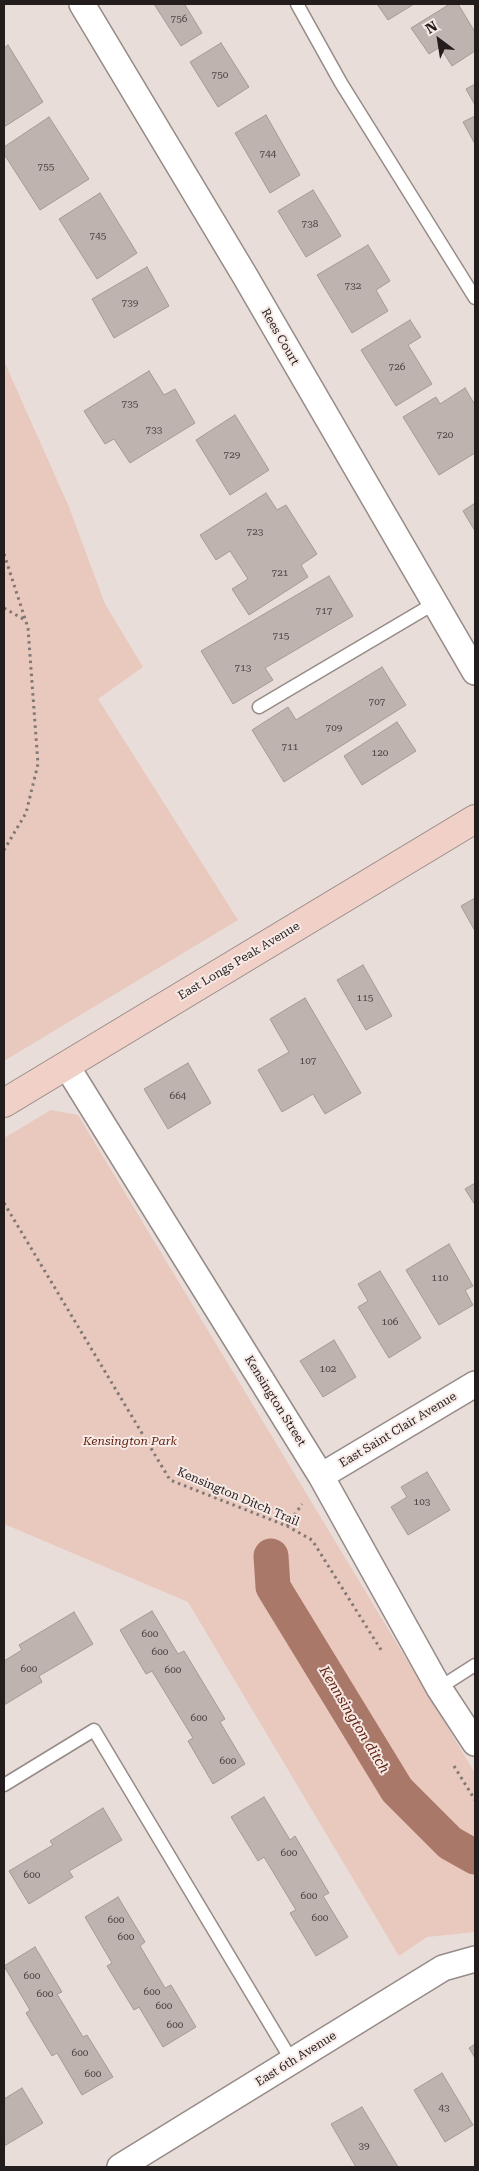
<!DOCTYPE html>
<style>
body{margin:0}
#map{position:relative;width:479px;height:2171px;overflow:hidden;background:#e9ddd9;font-family:"Roboto Serif",serif}
canvas{display:block}
.frame{position:absolute;inset:0;border:5px solid #231e1d;pointer-events:none}
.north{position:absolute;left:414px;top:15px;width:50px;height:50px;-webkit-text-stroke:4px #f7eae6;paint-order:stroke;rotate:329deg;font-size:14px;font-weight:700;line-height:20px;text-align:center;color:#231e1d}
.north::after{content:'';display:block;margin:auto;width:18px;height:22px;background:#231e1d;clip-path:polygon(50% 0,100% 100%,50% 72%,0 100%)}
</style>
<div id="map">
<canvas width="479" height="2171"></canvas>
<div class="frame"></div>
<div class="north">N</div>
</div>
<script>
const ctx = document.querySelector('canvas').getContext('2d');
ctx.lineJoin = 'round';
function fill(path, color) { ctx.fillStyle = color; ctx.fill(path, 'evenodd'); }
const poly = rows => new Path2D(rows.map(r => 'M' + r).join(''));
function stroke(path, color, width, dash) { ctx.strokeStyle = color; ctx.lineWidth = width; ctx.lineCap = dash ? 'butt' : 'round'; ctx.setLineDash(dash || []); ctx.stroke(path); }
function drawText(font, color, halo, rows, align = 'center') {
  ctx.font = font + ' "Roboto Serif",serif'; ctx.lineWidth = 4; ctx.setLineDash([]); ctx.textBaseline = 'middle'; ctx.strokeStyle = halo; ctx.fillStyle = color; for (const [text, x, y, turn = 0] of rows) {
    ctx.save(); ctx.translate(x, y); ctx.rotate((+turn || 0) * Math.PI / 180); ctx.textAlign = isNaN(turn) ? turn : align; if (halo) ctx.strokeText(text, 0, 0); ctx.fillText(text, 0, 0); ctx.restore();
  }
}
const green = poly([
 [4,361,69,507,105,604,143,667,98,699,238,920,4,1061],
 [51,1110,78,1115,475,1773,475,1932,427,1937,399,1956,188,1602,4,1524,4,1138]
]);
const canal = poly([
 [271,1556,273,1587,397,1790,450,1843,475,1857]
]);
const building = poly([
 [154,4,187,4,185,5,202,33,181,46,154,4],
 [377,4,414,4,388,20,377,4],
 [450,4,458,4,475,32,475,51,452,66,440,47,429,54,411,28,450,4],
 [221,43,249,87,218,107,190,62,221,43],
 [8,45,43,102,4,127,4,48,8,45],
 [475,84,475,105,466,89,475,84],
 [266,115,300,175,270,193,235,133,266,115],
 [475,116,475,144,463,122,475,116],
 [49,117,89,179,40,210,4,154,4,147,49,117],
 [313,190,341,236,306,257,278,211,313,190],
 [100,193,137,253,97,279,59,219,100,193],
 [368,245,390,281,376,290,388,311,352,333,317,275,368,245],
 [147,267,169,306,114,338,92,299,147,267],
 [410,320,421,337,408,345,432,384,396,406,361,350,410,320],
 [149,371,164,395,175,389,195,423,130,463,114,439,105,444,84,411,149,371],
 [465,388,475,405,475,453,439,475,403,417,436,397,440,404,465,388],
 [235,415,269,470,230,495,196,440,235,415],
 [266,493,277,510,286,505,317,554,301,565,308,577,249,615,232,589,248,579,230,551,216,560,200,535,266,493],
 [475,503,475,531,463,511,475,503],
 [329,576,353,616,265,668,273,680,233,704,201,651,329,576],
 [382,667,406,705,284,782,252,730,288,707,296,720,382,667],
 [397,722,416,751,362,785,344,756,397,722],
 [475,898,475,931,461,906,475,898],
 [363,965,392,1016,366,1030,337,980,363,965],
 [305,998,361,1093,325,1114,313,1094,282,1112,258,1070,289,1052,270,1019,305,998],
 [188,1063,211,1103,168,1129,144,1089,188,1063],
 [475,1183,475,1205,465,1189,475,1183],
 [449,1244,473,1286,465,1290,473,1305,439,1325,406,1270,449,1244],
 [380,1271,421,1338,389,1358,358,1307,368,1301,358,1284,380,1271],
 [334,1340,356,1377,323,1397,300,1361,334,1340],
 [427,1472,450,1510,408,1535,391,1507,407,1497,401,1487,427,1472],
 [152,1611,178,1654,184,1651,225,1719,220,1722,245,1764,213,1784,188,1741,193,1738,152,1671,146,1674,120,1630,152,1611],
 [74,1612,93,1644,39,1676,42,1682,4,1705,4,1661,22,1650,19,1645,74,1612],
 [264,1797,290,1840,295,1836,329,1893,323,1896,348,1937,316,1956,290,1913,296,1910,264,1857,258,1861,231,1817,264,1797],
 [103,1808,122,1840,69,1871,73,1877,29,1904,9,1871,53,1845,50,1841,103,1808],
 [118,1897,145,1942,140,1946,165,1988,171,1985,196,2027,163,2047,139,2007,134,2010,107,1966,112,1963,85,1917,118,1897],
 [35,1947,62,1992,57,1994,83,2037,87,2035,113,2077,82,2095,57,2053,52,2056,26,2013,30,2010,4,1966,35,1947],
 [475,2044,475,2058,469,2048,475,2044],
 [442,2073,473,2125,445,2142,414,2090,442,2073],
 [22,2088,43,2123,4,2146,4,2099,22,2088],
 [362,2107,398,2167,356,2167,331,2124,362,2107]
]);
const path = poly([
 [4,554,28,628,38,764,26,813,4,850],
 [4,608,25,620],
 [4,1203,170,1480,287,1526,312,1540,383,1653],
 [287,1526,302,1504],
 [454,1766,475,1800]
]);
const lane = poly([
 [297,4,341,83,475,298],
 [259,707,435,603],
 [439,1688,475,1665],
 [4,1785,94,1730,292,2061]
]);
const street = poly([
 [82,4,245,276,475,672],
 [66,1065,321,1476,439,1688,475,1743],
 [321,1476,475,1384],
 [120,2167,443,1968,475,1959]
]);
const secondary = poly([
 [4,1103,475,819]
]);
const numberNames = [
 ["756",179,19],
 ["750",220,75],
 ["744",268,154],
 ["755",46,167],
 ["738",310,224],
 ["745",98,236],
 ["732",353,286],
 ["739",130,303],
 ["726",397,367],
 ["735",130,404],
 ["733",154,430],
 ["720",445,435],
 ["729",232,455],
 ["723",255,532],
 ["721",280,573],
 ["717",324,611],
 ["715",281,636],
 ["713",243,668],
 ["707",377,702],
 ["709",334,728],
 ["711",290,747],
 ["120",380,753],
 ["115",365,998],
 ["107",308,1061],
 ["664",178,1096],
 ["110",440,1278],
 ["106",390,1322],
 ["102",328,1369],
 ["103",422,1502],
 ["600",150,1634],
 ["600",160,1652],
 ["600",29,1669],
 ["600",173,1670],
 ["600",199,1718],
 ["600",228,1761],
 ["600",289,1853],
 ["600",32,1875],
 ["600",309,1896],
 ["600",320,1918],
 ["600",116,1920],
 ["600",126,1937],
 ["600",32,1976],
 ["600",152,1992],
 ["600",45,1994],
 ["600",164,2006],
 ["600",175,2025],
 ["600",80,2053],
 ["600",93,2074],
 ["43",444,2108],
 ["39",364,2146]
];
const streetNames = [
 ["Rees Court",280,337,60],
 ["East Longs Peak Avenue",239,961,-31],
 ["Kensington Street",275,1401,58],
 ["East Saint Clair Avenue",398,1430,-31],
 ["Kensington Ditch Trail",238,1497,23],
 ["East 6th Avenue",296,2059,-32]
];
const parkNames = [
 ["Kensington Park",130,1441]
];
const waterNames = [
 ["Kennsington ditch",354,1720,59]
];
fill(green, '#e9c8bd');
stroke(canal, '#aa7869', 35);
fill(building, '#bfb3af');
stroke(building, '#a59996', 1);
stroke(lane, '#968b87', 15);
stroke(street, '#968b87', 28);
stroke(secondary, '#968b87', 30);
stroke(path, '#807875', 3, [2.5, 4]);
stroke(lane, '#fff', 12);
stroke(street, '#fff', 25);
stroke(secondary, '#f0d0c7', 28);
drawText('10px', '#4a4342', null, numberNames);
drawText('12px', '#231e1d', '#f7eae6', streetNames);
drawText('italic 12px', '#5e1f0b', '#f7eae6', parkNames);
drawText('italic 14px', '#61220e', '#f7eae6', waterNames);
</script>
